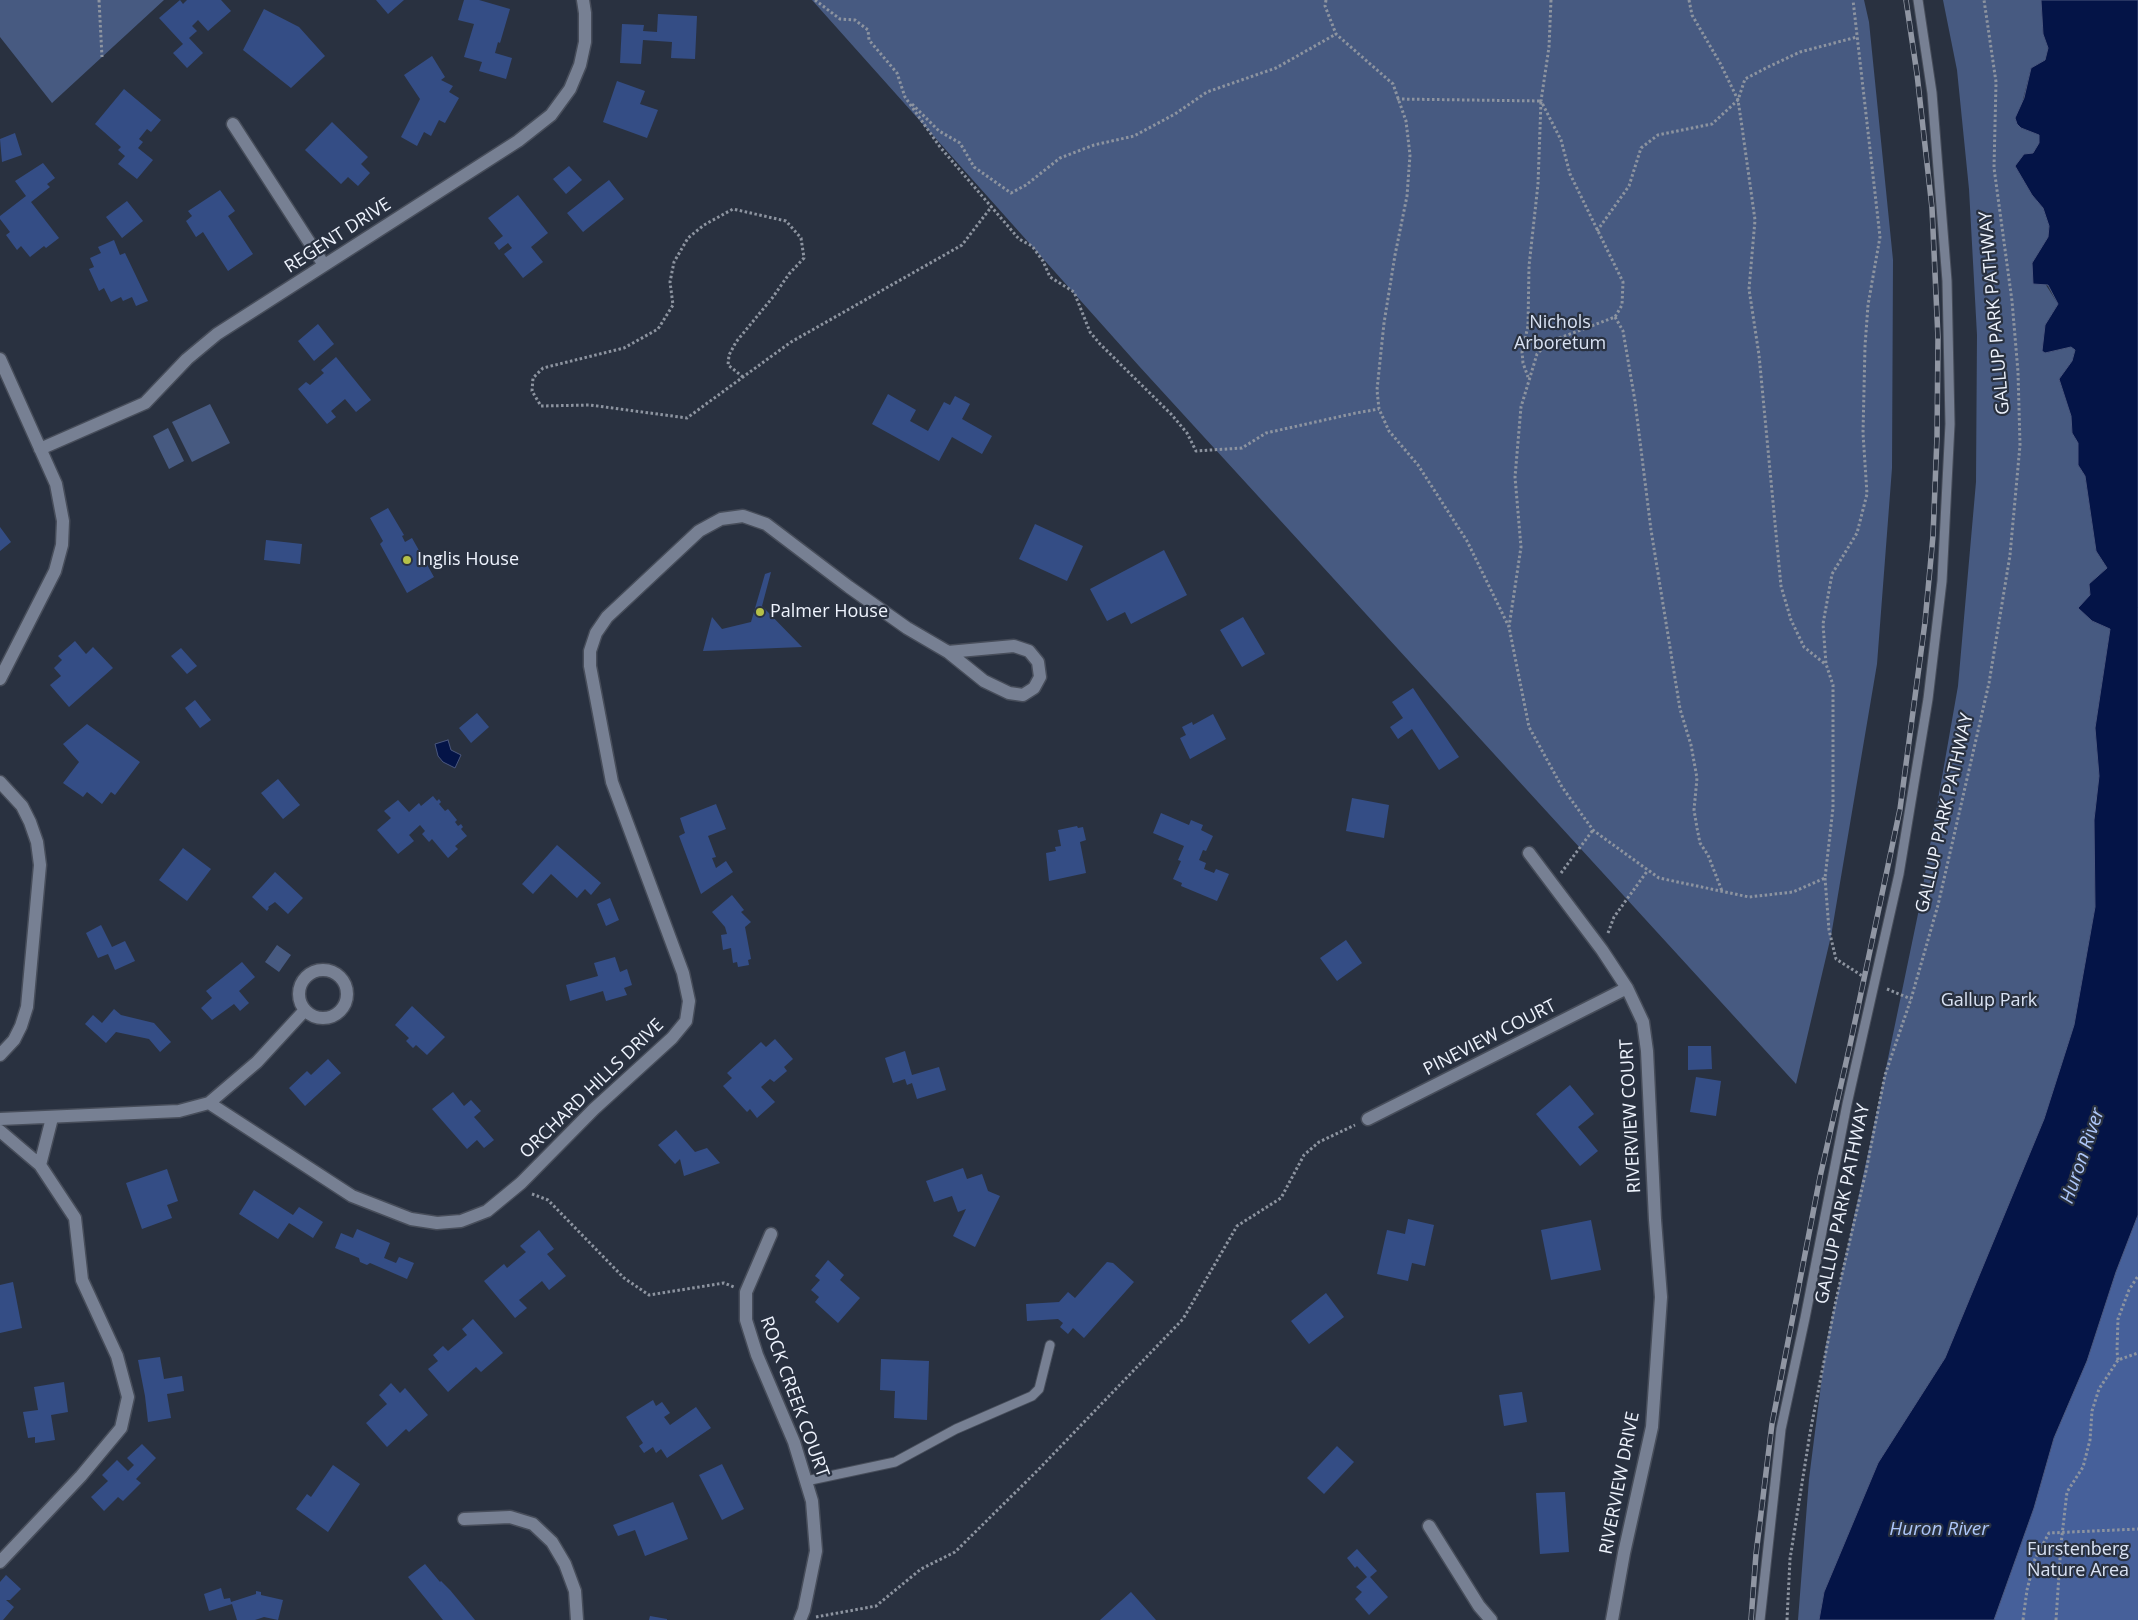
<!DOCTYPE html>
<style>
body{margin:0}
canvas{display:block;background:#293140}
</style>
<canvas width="2138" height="1620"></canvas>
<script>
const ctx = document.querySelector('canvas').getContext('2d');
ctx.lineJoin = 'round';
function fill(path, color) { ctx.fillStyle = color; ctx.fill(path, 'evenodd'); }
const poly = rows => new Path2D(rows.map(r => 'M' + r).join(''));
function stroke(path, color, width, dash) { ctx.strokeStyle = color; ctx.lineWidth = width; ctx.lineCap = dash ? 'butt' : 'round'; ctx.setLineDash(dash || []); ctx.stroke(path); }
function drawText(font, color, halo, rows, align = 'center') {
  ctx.font = font + ' "Open Sans",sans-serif'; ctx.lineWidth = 4.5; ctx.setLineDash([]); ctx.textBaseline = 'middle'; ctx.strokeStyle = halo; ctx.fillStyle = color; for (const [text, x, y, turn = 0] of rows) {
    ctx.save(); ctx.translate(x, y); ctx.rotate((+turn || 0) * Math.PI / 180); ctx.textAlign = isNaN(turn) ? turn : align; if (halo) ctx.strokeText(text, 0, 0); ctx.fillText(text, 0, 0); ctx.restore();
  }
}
const green = poly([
 [0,0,164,0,52,103,0,37],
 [812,0,1864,0,1869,22,1893,260,1892,468,1877,664,1831,936,1796,1084,1139,366],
 [1943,0,2041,0,2043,34,2048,48,2045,60,2031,68,2021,107,2021,128,2039,135,2039,143,2033,153,2015,166,2032,195,2043,208,2049,226,2048,237,2032,263,2058,304,2045,325,2046,353,2071,347,2075,349,2072,361,2059,379,2071,416,2072,433,2078,443,2078,465,2085,476,2096,551,2107,568,2089,584,2092,621,2110,629,2095,728,2099,776,2094,820,2095,907,2074,1025,2044,1119,1945,1358,1878,1463,1824,1592,1819,1620,1798,1620,1809,1479,1826,1345,1871,1140,1918,914,1958,686,1976,482,1977,335,1969,189,1957,70],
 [210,404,230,443,192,462,172,422],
 [168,428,184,461,169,469,153,436],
 [277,945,291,955,279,972,265,962]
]);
const forest = poly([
 [2138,1212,2138,1620,1993,1620,2053,1441]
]);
const water = poly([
 [2041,0,2138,0,2138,1215,2116,1272,2087,1361,2054,1438,2034,1508,1994,1620,1819,1620,1824,1592,1878,1463,1945,1358,2044,1119,2074,1025,2095,907,2094,820,2099,776,2095,728,2110,629,2092,621,2078,608,2090,595,2089,584,2107,568,2096,551,2085,476,2078,465,2078,443,2072,433,2071,416,2059,379,2072,361,2075,350,2071,347,2045,353,2042,351,2045,325,2058,304,2048,285,2033,284,2032,263,2048,237,2049,226,2043,208,2032,195,2015,166,2024,154,2033,153,2039,143,2039,135,2021,128,2017,124,2015,118,2024,98,2031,68,2045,60,2048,48,2043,34,2041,0],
 [448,740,451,750,461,755,455,768,443,762,438,756,435,744,448,740]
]);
const building = poly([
 [180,0,183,4,187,0,221,0,231,11,208,31,198,20,192,26,197,31,189,38,203,53,187,68,173,53,183,44,159,18],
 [376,0,404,0,388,14],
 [464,0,479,0,510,9,500,43,498,42,495,53,512,58,506,79,479,71,482,62,464,57,474,24,458,20],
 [264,9,299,27,325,56,291,88,243,50],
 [658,14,697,16,695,59,671,58,672,42,643,40,641,64,620,63,622,24,644,25,643,31,657,32],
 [432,56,445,77,441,80,453,86,449,92,459,98,445,123,439,120,431,136,424,132,417,146,401,137,420,99,404,75],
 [617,81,645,91,640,104,658,110,647,138,603,122],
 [124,89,161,120,151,132,147,129,139,139,143,142,138,148,153,160,137,179,118,164,125,156,118,150,121,147,95,124],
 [332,122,368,157,361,164,370,173,358,186,348,177,341,184,305,150],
 [15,133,22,155,2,162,0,139],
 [43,163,55,178,47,184,50,187,31,202,59,238,46,248,44,246,30,257,21,246,17,250,6,235,10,232,0,219,0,216,26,196,15,181],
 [569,166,582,180,566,194,553,179],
 [609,180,624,199,583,232,567,213],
 [220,190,235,211,228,216,253,254,228,271,203,232,196,237,186,221,192,216,188,211],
 [518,195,548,233,531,247,543,262,523,278,504,254,512,248,508,243,499,250,494,243,503,236,488,218],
 [127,201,143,221,122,238,106,217],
 [114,240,120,255,125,253,148,301,136,306,132,297,123,301,121,297,111,302,104,288,99,291,89,269,94,267,90,258,101,253,98,247],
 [318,324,334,344,314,361,298,341],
 [336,357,371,400,356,412,345,399,331,411,336,417,327,424,298,389,306,382,310,385,324,373,321,370],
 [888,394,916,410,910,421,928,431,944,402,950,405,955,396,970,404,962,419,992,436,982,454,952,437,939,461,872,424],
 [388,508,404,535,402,536,405,542,412,538,434,577,407,593,380,544,383,541,370,518],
 [1035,524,1083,546,1067,581,1019,559],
 [0,527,11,542,0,551],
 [266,540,302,544,300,564,264,560],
 [1164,550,1187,595,1131,624,1125,612,1107,621,1090,589],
 [771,572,762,606,802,647,703,651,712,617,722,629,751,622,765,574],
 [1243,617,1265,654,1242,667,1220,630],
 [75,641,86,654,93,647,113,668,69,707,50,685,61,676,54,668,62,660,58,656],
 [181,648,197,666,187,674,171,656],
 [1413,688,1459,757,1439,770,1412,729,1398,739,1390,727,1403,718,1392,702],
 [195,700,211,720,200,728,185,708],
 [477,713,489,727,471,743,459,728],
 [1213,714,1226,739,1190,759,1180,738,1186,735,1182,727,1192,722,1193,725],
 [87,724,140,762,115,795,111,792,102,804,87,792,83,797,63,783,79,762,63,744],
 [278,779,300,805,283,819,261,793],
 [433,796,437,801,439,799,441,802,439,804,445,811,448,809,457,820,455,822,458,826,461,824,463,827,461,829,467,836,455,846,458,849,448,858,432,839,429,842,422,834,425,831,420,825,409,835,414,841,398,854,377,830,391,818,384,811,398,800,409,812,419,803,421,806],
 [1352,798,1389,805,1384,838,1346,831],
 [716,804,726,829,708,836,716,857,712,858,716,868,726,861,733,872,701,894,679,836,685,833,680,818],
 [1161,813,1189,825,1191,820,1203,825,1201,830,1213,836,1206,851,1203,850,1199,860,1206,863,1204,869,1214,873,1216,869,1229,874,1217,901,1181,886,1182,883,1173,879,1181,861,1178,860,1184,846,1153,833],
 [1077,826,1078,828,1083,827,1086,840,1080,842,1086,873,1049,881,1046,853,1056,851,1055,847,1061,846,1058,830],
 [557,845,601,883,591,895,585,889,577,898,551,874,533,894,522,884],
 [183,848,211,869,187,901,159,880],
 [275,872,303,898,288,914,275,902,268,907,269,908,267,911,252,897],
 [732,895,744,910,741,912,751,922,745,927,751,959,748,960,749,965,738,967,737,962,733,963,731,948,723,950,721,935,727,934,725,927,712,912],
 [610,898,619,920,606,926,597,904],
 [101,925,112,947,125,941,135,961,115,970,108,954,98,958,86,933],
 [1346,940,1362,963,1337,981,1320,958],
 [615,957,620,972,627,969,632,985,624,988,627,995,606,1001,603,991,570,1001,566,985,598,976,594,963],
 [242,962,255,977,239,991,249,1003,240,1011,234,1004,212,1020,201,1008,212,998,206,991],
 [412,1006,445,1037,427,1055,416,1045,413,1048,406,1041,409,1038,395,1025],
 [114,1009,121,1015,154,1023,171,1042,160,1052,149,1039,116,1032,106,1043,85,1024,93,1015,102,1023],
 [775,1039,793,1059,784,1067,787,1071,774,1082,770,1079,761,1087,775,1102,757,1118,750,1109,747,1112,723,1086,732,1078,727,1073,761,1042,766,1047],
 [1688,1046,1711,1046,1712,1069,1688,1070],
 [905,1051,912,1075,939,1067,946,1090,917,1099,912,1083,907,1085,905,1079,893,1083,885,1058],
 [328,1059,341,1073,305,1106,289,1088,307,1071,311,1075],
 [1696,1077,1721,1081,1716,1116,1690,1112],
 [1570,1085,1594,1114,1578,1127,1598,1151,1580,1166,1536,1114],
 [453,1092,464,1106,471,1100,481,1111,474,1117,494,1140,484,1148,477,1140,467,1149,432,1109],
 [676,1130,695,1152,707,1148,720,1163,684,1176,680,1159,675,1164,658,1145],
 [963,1168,967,1179,982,1174,988,1191,1000,1196,975,1247,953,1236,966,1209,958,1212,952,1196,934,1202,926,1181],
 [167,1169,178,1201,167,1205,172,1218,142,1229,126,1183],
 [254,1190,293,1215,299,1207,323,1222,313,1238,289,1223,278,1239,239,1214],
 [1408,1219,1434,1225,1425,1266,1412,1263,1408,1281,1377,1274,1387,1230,1405,1234],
 [1591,1220,1601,1270,1551,1280,1541,1230],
 [357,1229,390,1243,384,1258,396,1263,399,1257,414,1263,407,1279,370,1263,367,1265,360,1262,359,1258,335,1248,341,1233,353,1238],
 [539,1230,554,1249,547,1254,566,1276,549,1290,542,1281,519,1300,527,1308,515,1318,484,1281,504,1264,507,1268,526,1252,520,1246],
 [828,1260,844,1275,840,1280,860,1298,838,1323,815,1302,819,1297,811,1290,820,1280,815,1276],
 [1107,1262,1113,1263,1134,1282,1084,1338,1073,1328,1068,1334,1060,1327,1063,1323,1058,1319,1027,1321,1026,1304,1059,1302,1068,1292,1075,1298],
 [13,1282,22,1328,0,1333,0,1285],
 [1326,1293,1344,1317,1309,1344,1291,1321],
 [473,1319,503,1353,481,1372,476,1367,448,1392,428,1369,438,1361,433,1355,443,1346,448,1351,467,1335,462,1329],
 [160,1357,164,1379,182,1376,184,1391,167,1394,171,1418,148,1422,145,1396,138,1360],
 [881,1359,929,1361,927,1420,894,1418,895,1391,880,1390],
 [64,1382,68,1412,51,1415,55,1440,35,1443,35,1437,28,1438,23,1412,38,1410,34,1387],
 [391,1383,400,1393,405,1388,428,1415,409,1432,406,1429,387,1447,366,1423,387,1404,379,1395],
 [1522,1392,1527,1422,1504,1426,1499,1395],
 [653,1400,656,1406,662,1402,670,1413,664,1417,670,1425,696,1407,711,1428,667,1458,661,1449,656,1453,653,1447,644,1453,639,1446,643,1443,626,1417],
 [142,1444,156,1458,136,1479,141,1483,123,1501,118,1497,104,1511,91,1497,108,1481,102,1475,117,1460,128,1471,134,1465,127,1458],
 [1337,1446,1354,1462,1324,1494,1307,1478],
 [722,1464,744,1509,722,1520,699,1475],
 [333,1465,360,1484,328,1532,296,1509,307,1494,311,1497],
 [1565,1492,1569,1552,1540,1554,1536,1493],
 [673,1502,688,1539,645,1556,635,1530,618,1536,613,1525],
 [1357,1549,1377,1571,1370,1577,1388,1597,1369,1615,1355,1599,1362,1592,1356,1587,1367,1577,1357,1566,1355,1568,1347,1558],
 [425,1564,440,1582,441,1581,450,1590,475,1620,443,1620,408,1577],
 [6,1575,21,1589,10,1600,6,1600,14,1607,3,1620,0,1620,0,1582],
 [221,1588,224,1599,230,1598,231,1602,256,1594,256,1591,261,1592,261,1595,283,1600,278,1620,264,1617,255,1620,237,1620,232,1604,209,1611,204,1594],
 [1131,1592,1156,1620,1100,1620],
 [650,1616,667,1619,667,1620,649,1620]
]);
const path = poly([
 [99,0,102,57],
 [815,0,840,19,855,20,868,30,869,40,897,73,905,97,940,147,1019,239,1032,246,1043,261,1050,277,1074,292,1090,332,1100,344,1171,414,1187,433,1196,451,1242,448,1266,433,1356,413,1379,409],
 [1326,0,1325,6,1336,34,1393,84,1406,121,1410,155,1407,196,1395,255,1384,323,1377,390,1379,409,1389,431,1418,465,1467,541,1509,627],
 [1551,0,1549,47,1541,101,1561,140,1570,174,1623,282,1622,305,1615,317,1549,342,1537,354,1521,407,1515,477,1521,547,1509,627,1529,727,1562,787,1593,830,1601,836,1659,878,1749,897,1793,892,1825,878,1833,808,1833,685,1826,664,1823,624,1832,574,1857,533,1867,494,1863,433,1865,346,1868,305,1880,237,1853,0],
 [1689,0,1692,15,1720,63,1738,100,1742,127,1755,220,1749,289,1759,355,1781,586,1791,620,1804,647,1825,664],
 [1397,99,1541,101,1538,184,1529,266,1528,326,1522,352,1523,363,1528,377],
 [912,104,939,131,960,143,974,167,1011,193,1026,185,1060,158,1094,145,1134,136,1175,114,1207,92,1276,68,1336,34],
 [1597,231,1629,186,1641,148,1658,135,1712,124,1738,100,1745,79,1768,67,1800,52,1857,37],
 [1615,317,1623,331,1635,401,1651,530,1680,709,1691,745,1697,778,1694,810,1697,828,1700,843,1708,855,1722,891],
 [743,377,728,365,729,355,736,342,773,297,789,274,804,258,801,238,786,221,733,209,704,225,688,238,674,262,670,282,673,305,658,329,624,348,543,368,533,378,532,391,541,406,590,405,687,418,743,377,791,342,962,245,992,206],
 [1561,873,1593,830],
 [1825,878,1829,930,1836,959,1864,977],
 [1608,933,1614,917,1648,870],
 [1887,989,1911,999],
 [532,1194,548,1200,624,1278,649,1295,724,1283,734,1287],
 [2118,1360,2117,1351,2118,1319,2129,1290,2138,1276],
 [2042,1546,2061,1544],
 [816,1617,876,1606,921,1569,955,1552,1038,1470,1183,1319,1237,1226,1281,1198,1304,1155,1319,1142,1355,1125],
 [1787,1620,1790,1559,1810,1433,1836,1300,1866,1171,1885,1075,1911,999,1938,905,1989,683,2010,555,2020,445,2018,372,2012,301,1994,168,1996,82,1984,0],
 [2023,1620,2027,1590,2035,1559,2049,1533,2138,1529],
 [2056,1620,2061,1544,2067,1492,2083,1467,2090,1440,2092,1411,2099,1389,2118,1360,2138,1353]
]);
const lane = poly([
 [806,1481,895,1462,956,1429,1032,1396,1039,1389,1050,1345],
 [1760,1620,1781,1429,1805,1318,1847,1104,1899,874,1928,699,1942,581,1950,424,1947,281,1932,93,1918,0]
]);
const street = poly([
 [233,124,324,265],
 [0,359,56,484,63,521,62,545,55,571,0,679],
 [40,449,145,403,187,359,217,334,518,141,551,115,570,89,580,65,585,42,585,13,583,0],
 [0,782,22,806,30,822,37,842,40,865,27,1007,21,1026,14,1040,0,1055],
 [1529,853,1602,950,1627,988,1643,1022,1647,1051,1655,1220,1661,1297,1652,1427,1624,1553,1612,1620],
 '299 994a24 24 0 1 1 48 0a24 24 0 1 1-48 0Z',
 [209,1103,257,1062,305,1010],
 [0,1119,179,1111,209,1103,352,1196,411,1219,437,1223,461,1221,487,1211,521,1183,594,1109,672,1038,686,1021,689,1001,683,973,612,782,590,666,590,651,596,633,607,617,699,531,721,519,743,516,766,524,849,587,907,628,948,652,984,681,1009,693,1023,695,1034,688,1040,677,1038,662,1029,651,1014,646,948,652],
 [1368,1119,1627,988],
 [0,1131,40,1165,75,1218,82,1280,117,1356,128,1397,121,1428,81,1476,0,1562],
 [40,1165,52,1118],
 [771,1234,746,1292,746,1320,757,1355,794,1442,812,1501,816,1551,804,1610,800,1620],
 [464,1519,510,1517,533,1524,552,1542,565,1564,575,1591,577,1620],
 [1429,1526,1479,1606,1491,1620]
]);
const rail = poly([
 [1751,1620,1756,1554,1772,1424,1820,1177,1850,1045,1900,809,1925,622,1933,536,1937,437,1938,338,1932,208,1917,74,1906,0]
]);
const markers = [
 [407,560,5,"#b6c149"],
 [760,612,5,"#b6c149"]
];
const streetNames = [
 ["REGENT DRIVE",338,236,-33],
 ["GALLUP PARK PATHWAY",1995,313,-95],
 ["GALLUP PARK PATHWAY",1945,813,-77],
 ["PINEVIEW COURT",1490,1038,-27],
 ["ORCHARD HILLS DRIVE",592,1089,-44],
 ["RIVERVIEW COURT",1631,1116,-93],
 ["GALLUP PARK PATHWAY",1843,1204,-78],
 ["ROCK CREEK COURT",794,1397,70],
 ["RIVERVIEW DRIVE",1620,1483,-79]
];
const parkNames = [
 ["Nichols",1560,323],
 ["Arboretum",1560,344],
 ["Gallup Park",1989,1001],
 ["Furstenberg",2078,1550],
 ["Nature Area",2078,1571]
];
const poiNames = [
 ["Inglis House",417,560],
 ["Palmer House",770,612]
];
const waterNames = [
 ["Huron River",2083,1156,-71],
 ["Huron River",1939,1530]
];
fill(green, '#475a81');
fill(forest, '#46609a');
fill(water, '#041447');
stroke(water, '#4a577e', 1);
fill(building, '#344d85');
stroke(lane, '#474d5a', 11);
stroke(street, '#474d5a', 15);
stroke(path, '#8d94a0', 3, [2.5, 2.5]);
stroke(lane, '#778093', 9);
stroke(street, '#778093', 12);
stroke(rail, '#9096a3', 5.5);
stroke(rail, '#293140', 4, [11]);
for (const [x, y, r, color] of markers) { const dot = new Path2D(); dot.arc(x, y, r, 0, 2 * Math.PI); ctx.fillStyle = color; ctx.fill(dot); stroke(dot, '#293140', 2); }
drawText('18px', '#eef3fd', '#293140', streetNames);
drawText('18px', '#d9e2f3', '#293140', parkNames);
drawText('18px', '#eef3fd', '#293140', poiNames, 'left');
drawText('italic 19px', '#adc6f9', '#293140', waterNames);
</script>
